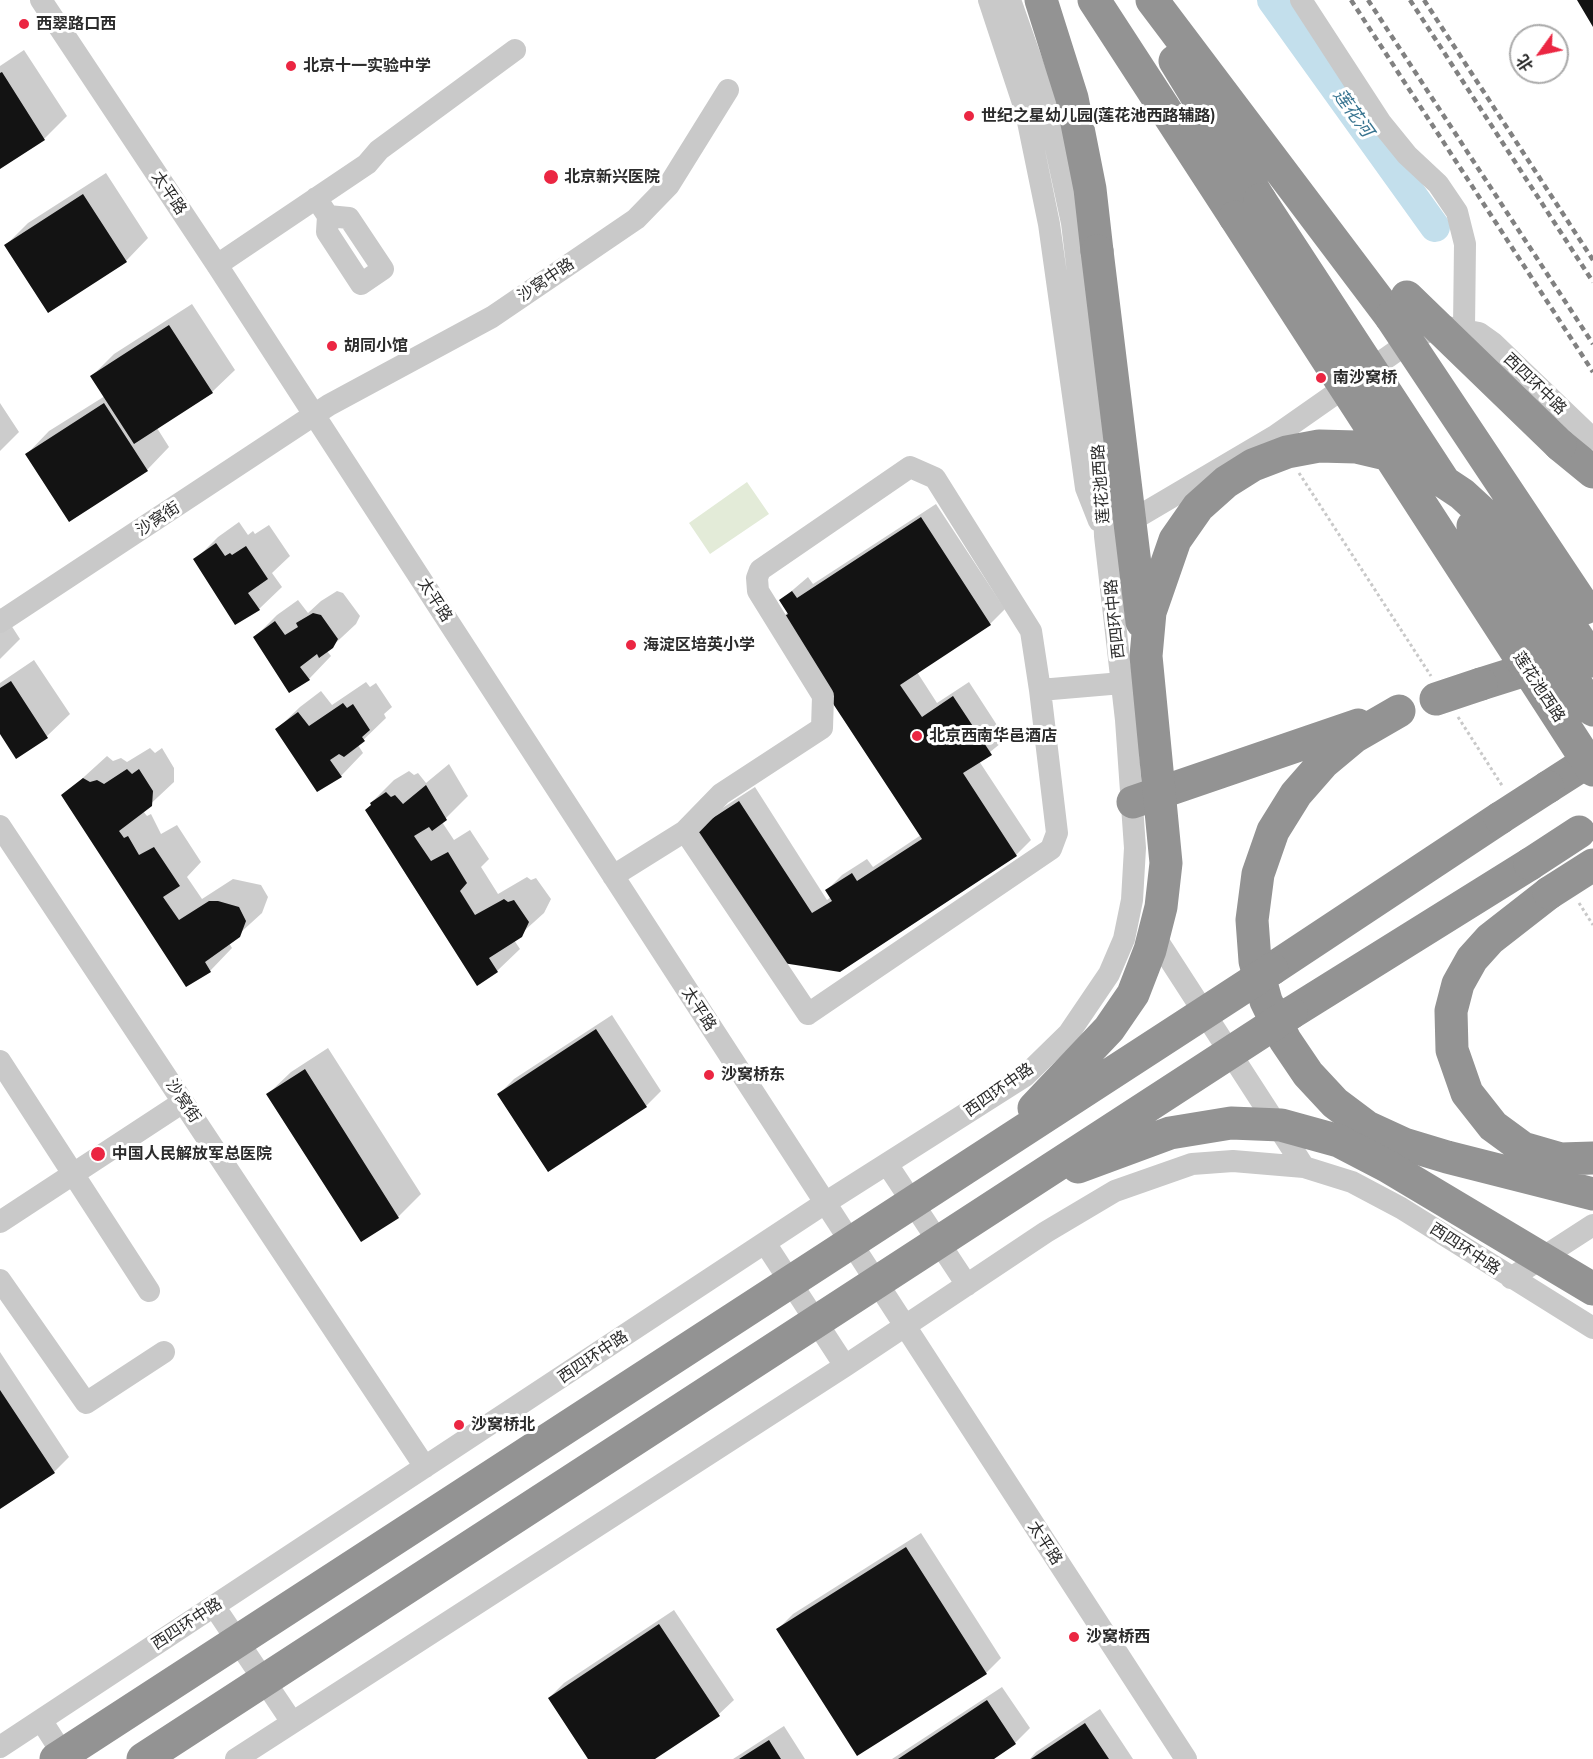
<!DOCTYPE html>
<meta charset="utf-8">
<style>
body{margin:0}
#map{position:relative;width:1593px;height:1759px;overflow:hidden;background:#fff;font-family:"Public Sans","Noto Sans SC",sans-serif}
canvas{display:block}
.north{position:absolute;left:1509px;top:24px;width:60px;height:60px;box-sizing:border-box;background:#fff;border:2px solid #ababab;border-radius:50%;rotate:237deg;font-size:16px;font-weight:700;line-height:24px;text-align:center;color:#2c2c2c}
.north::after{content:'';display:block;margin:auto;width:21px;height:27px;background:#eb2642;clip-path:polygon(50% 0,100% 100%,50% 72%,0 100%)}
</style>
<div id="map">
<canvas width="1593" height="1759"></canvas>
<div class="north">北</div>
</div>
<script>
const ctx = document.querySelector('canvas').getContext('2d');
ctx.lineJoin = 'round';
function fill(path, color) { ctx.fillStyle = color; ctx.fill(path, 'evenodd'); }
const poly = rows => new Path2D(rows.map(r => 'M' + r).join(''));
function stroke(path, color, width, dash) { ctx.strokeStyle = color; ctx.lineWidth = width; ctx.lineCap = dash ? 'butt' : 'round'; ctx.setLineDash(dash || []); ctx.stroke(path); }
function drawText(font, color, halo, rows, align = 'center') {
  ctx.font = font + ' "Public Sans","Noto Sans SC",sans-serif'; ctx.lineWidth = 6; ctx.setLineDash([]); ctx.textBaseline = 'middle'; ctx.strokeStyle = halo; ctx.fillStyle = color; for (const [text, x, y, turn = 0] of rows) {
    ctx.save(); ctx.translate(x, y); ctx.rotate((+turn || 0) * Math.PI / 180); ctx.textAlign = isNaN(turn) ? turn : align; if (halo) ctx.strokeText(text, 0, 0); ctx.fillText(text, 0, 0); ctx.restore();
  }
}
const green = poly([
 [747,482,769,514,710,554,689,523]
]);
const shadow = poly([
 [24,50,67,116,45,138,0,167,0,66],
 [106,173,148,238,126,261,6,245,28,223],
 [192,304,235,370,212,392,157,428,169,447,147,470,27,454,49,431,105,396,92,376,114,354],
 [0,403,19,432,0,451],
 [936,504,1005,609,990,624,917,672,937,703,969,682,1006,739,979,761,1031,840,1016,855,840,971,698,829,713,814,755,787,827,900,831,897,827,890,842,875,867,859,873,867,921,835,780,620,788,612,781,600,808,577,813,584],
 [239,522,248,535,253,531,255,534,269,525,290,556,272,573,282,587,259,609,195,560,218,537],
 [337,591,343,593,360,616,356,624,327,651,331,656,309,679,255,637,277,615,298,600,308,613,321,601],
 [0,608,20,639,0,659],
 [34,660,70,714,47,736,17,757,0,731,0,683],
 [366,682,370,687,376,683,392,707,384,714,386,718,358,745,363,753,341,776,277,729,300,707,321,691,332,705],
 [150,748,155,753,162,748,174,768,174,782,143,811,147,816,151,814,161,834,177,825,201,862,187,877,202,899,233,879,261,885,268,897,262,913,229,943,232,948,210,971,63,796,107,756,113,761,121,758,127,762],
 [449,764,468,796,442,822,454,840,470,830,489,859,481,867,498,894,527,877,531,880,536,878,551,899,544,913,514,940,520,949,497,971,477,984,398,862,400,860,371,803,394,780,409,771,414,775,418,773,426,783],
 [612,1015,661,1091,646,1106,499,1094,514,1079],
 [328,1048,421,1194,398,1217,268,1094,291,1072],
 [0,1352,69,1457,54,1472,0,1507],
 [921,1533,1001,1658,986,1673,778,1629,793,1614],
 [674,1610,734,1700,719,1714,652,1759,590,1759,549,1698,564,1683],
 [1002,1687,1030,1728,1015,1743,991,1759,892,1759],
 [1100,1709,1133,1759,1030,1759,1036,1752],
 [784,1726,805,1759,733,1759]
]);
const river = poly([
 [1272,0,1435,227]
]);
const building = poly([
 [1577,0,1593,0,1593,27],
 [2,72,45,140,0,169,0,73],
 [83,194,127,262,48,313,4,245],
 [169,325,213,393,134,444,90,376],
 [104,403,148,471,69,522,25,454],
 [921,517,991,625,900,685,922,717,953,696,992,755,963,773,1017,856,840,972,783,963,696,829,739,801,812,913,832,901,825,890,852,873,857,881,922,839,778,620,788,614,779,600,792,591,797,598],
 [216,543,225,556,230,553,232,555,246,546,268,579,248,593,260,610,235,625,193,559],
 [313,613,321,615,338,639,333,648,319,658,317,654,300,667,310,680,289,693,253,637,275,621,285,635,298,627,296,623],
 [11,681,48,738,16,759,0,734,0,688],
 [343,703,347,708,353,704,370,730,362,737,365,741,344,757,339,754,330,760,342,777,317,792,275,729,298,712,309,726],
 [127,769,132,774,139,769,153,791,152,806,119,831,124,838,128,836,139,855,154,847,180,886,163,897,179,920,209,901,218,901,239,907,246,921,240,937,205,962,211,972,186,987,61,795,83,778,90,782,97,780,104,784],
 [426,785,447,820,432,831,429,827,414,836,431,861,448,852,467,883,460,891,475,915,504,899,508,902,514,900,529,922,522,937,489,958,498,972,477,986,365,810,371,805,370,803,386,792,391,797,395,795,403,804],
 [596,1029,647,1107,548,1172,497,1094],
 [305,1069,399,1218,361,1242,266,1094],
 [0,1390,55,1473,0,1509],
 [906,1547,987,1674,857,1756,776,1629],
 [659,1624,720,1716,655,1759,588,1759,548,1698],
 [987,1700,1016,1744,994,1759,898,1759],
 [1085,1723,1109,1759,1031,1759],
 [769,1740,781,1759,739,1759]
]);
const path = poly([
 [1299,473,1431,676],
 [1458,717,1503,787],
 [1579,903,1593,925]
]);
const minor = poly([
 [41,0,217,265,1186,1759],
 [989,0,1026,112,1049,224,1086,488,1099,521],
 [1301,0,1381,123,1407,155,1438,184,1457,212,1465,244,1464,328],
 [316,198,328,216,327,232,361,284,383,269,349,218,328,216],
 [217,265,367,164,379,150,515,50],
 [1119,528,1275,436,1415,338,1431,330,1447,327,1479,333,1493,343,1593,439],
 [0,622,329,405,492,317,636,219,669,185,728,90],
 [0,826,425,1467],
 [685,831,721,794,822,728,823,696,758,591,757,578,760,570,910,467,935,478,1031,631,1040,690],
 [613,876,685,831,808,1014,1051,849,1057,833,1040,690,1122,683],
 [1150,929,1304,1167],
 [0,1061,149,1291],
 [887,1164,967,1285],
 [0,1222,183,1102],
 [765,1243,845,1366],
 [1511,1278,1593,1225],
 [0,1280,86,1403,164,1352],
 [214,1606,292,1722],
 [41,1720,66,1759],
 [0,1747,825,1203,1025,1076,1069,1033,1109,974,1124,939,1132,900,1135,848,1126,720,1105,536,1103,481,1072,223,1046,102,1010,0],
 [236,1759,845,1366,1046,1232,1115,1191,1192,1164,1233,1161,1304,1167,1352,1182,1401,1208,1593,1328]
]);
const highway = poly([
 [1041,0,1072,98,1090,189,1097,251],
 [1094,0,1235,217],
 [1152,0,1391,317],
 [1175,61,1260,200],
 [1560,445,1593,472],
 [1481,684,1554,661],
 [1399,711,1354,737,1324,762,1296,794,1273,831,1258,874,1252,920,1255,961,1266,1001,1285,1040,1308,1074,1335,1103,1367,1127,1404,1144,1447,1157,1593,1194],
 [1548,787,1593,758],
 [1133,802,1358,725],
 [1549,893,1490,939,1472,959,1458,984,1451,1011,1452,1050,1467,1093,1493,1126,1523,1148,1561,1159,1593,1158],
 [1272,969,1500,818],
 [1291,1013,1530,864]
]);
const rail = poly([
 [1351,0,1593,372],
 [1368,0,1593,344],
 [1410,0,1593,282],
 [1424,0,1593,260]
]);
const highwayBridge = poly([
 [1260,200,1443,480],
 [1235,217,1593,770],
 [1097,251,1142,622],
 [1407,297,1560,445],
 [1391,317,1585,608],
 [1473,526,1593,710],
 [1436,699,1481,684],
 [1500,818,1548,787],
 [1530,864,1579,832],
 [1549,893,1593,865],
 [1034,1108,1109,1029,1133,994,1150,950,1161,907,1166,863,1146,656,1150,612,1175,540,1198,507,1226,482,1253,465,1287,452,1319,446,1356,447,1390,455,1429,472,1462,494,1499,528,1545,588,1593,661],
 [1078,1167,1170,1133,1231,1123,1281,1125,1339,1141,1387,1166,1593,1289],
 [56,1759,1272,969],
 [143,1759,1291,1013]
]);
const markers = [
 [24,24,6,"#eb2642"],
 [291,66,6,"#eb2642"],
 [969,116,6,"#eb2642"],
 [551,177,8,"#eb2642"],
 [332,346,6,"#eb2642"],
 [1321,378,6,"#eb2642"],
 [631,645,6,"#eb2642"],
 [917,736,6,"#eb2642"],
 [709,1075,6,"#eb2642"],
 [98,1154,8,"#eb2642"],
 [459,1425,6,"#eb2642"],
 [1074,1637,6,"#eb2642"]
];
const poiNames = [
 ["西翠路口西",36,24],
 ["北京十一实验中学",303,66],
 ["世纪之星幼儿园(莲花池西路辅路)",981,116],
 ["北京新兴医院",564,177],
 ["胡同小馆",344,346],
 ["南沙窝桥",1333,378],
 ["海淀区培英小学",643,645],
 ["北京西南华邑酒店",929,736],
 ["沙窝桥东",721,1075],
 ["中国人民解放军总医院",112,1154],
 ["沙窝桥北",471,1425],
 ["沙窝桥西",1086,1637]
];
const streetNames = [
 ["太平路",169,193,56],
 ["沙窝中路",546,280,-34],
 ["西四环中路",1535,384,44],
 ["莲花池西路",1101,484,-94],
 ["沙窝街",158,519,-33],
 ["太平路",435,600,57],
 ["西四环中路",1115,619,-96],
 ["莲花池西路",1539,687,57],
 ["太平路",699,1009,57],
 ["西四环中路",999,1090,-35],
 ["沙窝街",183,1101,56],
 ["西四环中路",1465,1249,33],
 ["西四环中路",593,1357,-34],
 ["太平路",1045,1543,57],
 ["西四环中路",187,1624,-33]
];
const waterNames = [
 ["莲花河",1353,113,54]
];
fill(green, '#e3ebd8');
fill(shadow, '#0003');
stroke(river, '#c3dfec', 30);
fill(building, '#131313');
stroke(path, '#c9c9c9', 3, [3, 3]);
stroke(minor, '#c9c9c9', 22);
stroke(highway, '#939393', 33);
stroke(rail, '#818181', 4.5, [6, 4.5]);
stroke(highwayBridge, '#939393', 33);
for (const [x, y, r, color] of markers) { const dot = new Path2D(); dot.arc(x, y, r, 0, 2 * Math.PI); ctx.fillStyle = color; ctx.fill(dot); stroke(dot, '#fff', 2); }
drawText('bold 16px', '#2c2c2c', '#fff', poiNames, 'left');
drawText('16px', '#2c2c2c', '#fff', streetNames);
drawText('italic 18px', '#387490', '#fff', waterNames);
</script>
